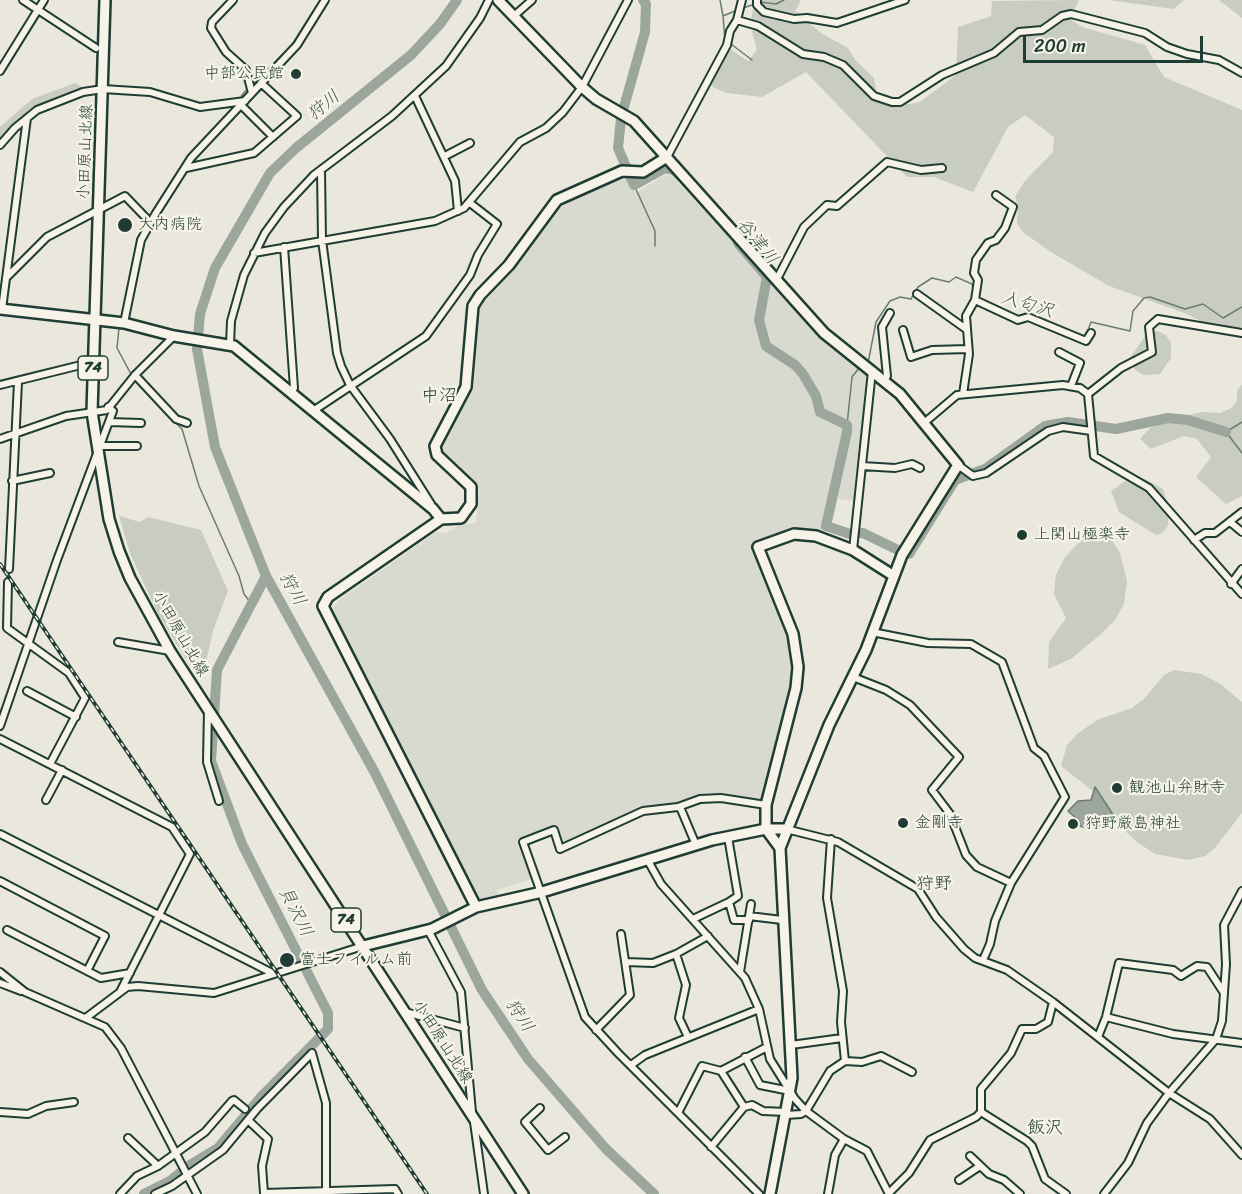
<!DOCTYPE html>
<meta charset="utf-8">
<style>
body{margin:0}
#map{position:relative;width:1242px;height:1194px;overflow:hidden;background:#eae8dd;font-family:Sriracha,sans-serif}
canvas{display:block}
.scale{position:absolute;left:1023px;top:36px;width:180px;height:27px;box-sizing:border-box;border:3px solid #1f3d34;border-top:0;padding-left:8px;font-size:18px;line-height:21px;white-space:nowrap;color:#1f3d34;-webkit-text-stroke:4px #f7f3e8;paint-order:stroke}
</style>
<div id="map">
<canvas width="1242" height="1194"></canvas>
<div class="scale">200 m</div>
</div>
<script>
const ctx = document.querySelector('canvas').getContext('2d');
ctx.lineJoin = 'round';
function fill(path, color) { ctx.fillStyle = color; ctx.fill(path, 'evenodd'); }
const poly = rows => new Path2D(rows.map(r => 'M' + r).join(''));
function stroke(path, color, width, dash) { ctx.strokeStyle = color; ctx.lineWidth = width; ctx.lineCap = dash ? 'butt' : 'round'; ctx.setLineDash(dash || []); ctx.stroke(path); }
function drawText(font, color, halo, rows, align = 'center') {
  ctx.font = font + ' Sriracha,"Klee One",sans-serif'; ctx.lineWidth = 4.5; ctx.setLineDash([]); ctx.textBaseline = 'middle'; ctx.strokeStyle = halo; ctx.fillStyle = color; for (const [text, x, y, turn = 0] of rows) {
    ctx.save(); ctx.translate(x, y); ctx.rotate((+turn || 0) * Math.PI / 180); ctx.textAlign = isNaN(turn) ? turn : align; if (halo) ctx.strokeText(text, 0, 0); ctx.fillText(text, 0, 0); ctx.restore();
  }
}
const built = poly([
 [624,175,636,193,665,175,672,176,822,337,868,374,855,501,830,498,822,535,815,533,758,544,792,639,795,677,769,771,764,801,718,796,695,797,680,804,641,808,564,845,555,826,518,840,532,879,497,890,499,899,496,897,483,901,476,898,331,615,331,610,339,600,436,532,446,533,460,524,476,523,479,488,446,459,441,448,474,385,479,309,488,296,517,266,557,209]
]);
const green = poly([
 [755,0,801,0,795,11,821,33,848,48,856,61,874,78,878,102,910,104,920,102,956,75,958,27,991,16,992,1,1079,0,1070,19,1082,27,1145,45,1164,77,1242,110,1242,335,1219,331,1187,314,1109,286,1051,252,1024,233,1017,224,1018,207,1015,197,1024,182,1053,152,1054,137,1025,115,1008,127,973,192,934,177,907,177,806,72,762,97,727,93,713,87,709,83,730,49,748,61,757,50,750,24],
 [1108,0,1184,0,1174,9],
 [1219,0,1242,0,1242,18],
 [75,83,82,87,40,104,16,121,0,138,0,127,32,99],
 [1157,331,1166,335,1171,343,1171,358,1160,374,1144,375,1135,370,1130,358,1148,332],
 [1242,384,1242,496,1226,504,1196,477,1211,457,1197,439,1184,436,1151,449,1140,439,1150,428,1166,420,1203,412,1220,413,1230,409,1237,401,1237,391],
 [1128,479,1145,479,1163,489,1169,510,1168,526,1162,533,1156,535,1119,512,1111,491],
 [119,516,140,522,148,517,201,530,228,591,213,631,202,680,189,664,158,614,130,553],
 [1094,527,1100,527,1111,538,1120,553,1127,581,1124,604,1115,620,1100,635,1071,659,1048,669,1049,642,1066,618,1054,594,1056,575,1065,557],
 [1174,670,1201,674,1219,683,1242,702,1242,813,1214,849,1205,856,1189,860,1155,854,1137,842,1107,814,1094,792,1061,766,1067,745,1077,734,1097,720,1132,708,1144,699,1164,675]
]);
const water = poly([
 [1095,787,1112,813,1114,822,1090,829,1080,826,1077,819,1068,811,1078,801,1091,800,1095,787]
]);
const stream = poly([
 [720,0,723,16,735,11],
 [760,2,776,4,784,0],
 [743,8,755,4],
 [723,16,725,40],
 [731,44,752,60],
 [252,85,292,45,320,0],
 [238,100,248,88],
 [191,154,236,104],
 [634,185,655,231,655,246],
 [150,217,173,180],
 [142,233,146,223],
 [1027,314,1083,336,1086,335,1091,322,1130,331,1133,311,1144,298,1150,297,1185,309,1203,304,1223,318,1242,307],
 [121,320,132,269],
 [119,328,117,348,132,376],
 [868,363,876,322,890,301,900,297,911,299,918,287,932,278,949,282,956,277,972,284,974,292],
 [157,403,171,418],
 [174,421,182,429,199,486,239,576,244,594,251,603],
 [1242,422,1226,432,1242,453],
 [847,425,852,377,859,368]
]);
const river = poly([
 [457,0,440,24,411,55,296,148,270,173,215,268,200,314,197,349,215,447,266,576,375,773,482,990,528,1059,606,1149,654,1194],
 [624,107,645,32,646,4,643,0],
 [621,119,618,148,634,185,665,168,674,170,681,177],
 [738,243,767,277,759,320,766,346,795,365,803,374,816,396,820,412,847,425,847,432,826,526,850,534,863,533,900,551],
 [909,554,955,480,985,469,1045,426,1068,422,1116,429,1168,418,1188,420,1226,432],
 [144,1194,170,1181,190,1165,218,1148,261,1097,328,1029,328,1013,242,844,211,761,217,670,266,576]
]);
const street = poly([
 [23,0,96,48],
 [233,0,212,22,211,28,226,52,246,70,252,93],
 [757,0,757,5,764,12,794,19,807,18,837,23,905,0],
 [515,15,532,0],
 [737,20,742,0],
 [0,71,44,0],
 [415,96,455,181,458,211],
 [241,105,273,137],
 [0,145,15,128,37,110,83,92,103,89,150,92,200,107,245,101],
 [445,156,470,143],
 [667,157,727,45,730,31,737,20,758,26,803,54,824,57,843,65,874,96,892,102,900,102,942,75,994,53,1019,32,1042,30,1062,16,1071,14,1145,33,1167,47,1187,54,1219,60,1242,73],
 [186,168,254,153,297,116,261,83],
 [321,170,322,240,337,353,341,366,350,385,390,439,431,504],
 [284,247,294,388,291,393],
 [254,253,435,221,464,208,520,142,546,128,563,112,582,87,628,0],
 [6,278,47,237,125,196,150,222],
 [777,279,804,227,827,205,837,206,887,162,921,170,942,168],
 [917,294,966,329],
 [975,300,1018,320,1028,317,1086,341,1091,333],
 [2,309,27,118],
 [124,323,141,240,156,213,191,158,297,45,325,0],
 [903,330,911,357,932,350,968,349],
 [230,345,231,321,244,275,265,233,284,207,314,175,392,116,446,66,480,18,489,0],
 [1059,352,1080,363,1071,386],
 [135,375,176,419,187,423],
 [885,380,887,376,882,327,890,313],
 [0,385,93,362],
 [963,394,969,354,966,316,975,300,978,280,974,273,976,260,988,243,996,240,1005,228,1013,207,996,195],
 [1088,394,1121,368,1152,352,1149,327,1158,319,1242,333],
 [313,411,426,336,470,275,478,255,497,224,470,203],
 [109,422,141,423],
 [924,423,957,395,1063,385,1080,388,1088,394,1094,456,1149,488,1242,594],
 [0,439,66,416,107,410,135,375,174,336],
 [101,446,137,446],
 [958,465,973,476,986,473,1048,431,1063,427,1091,431],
 [862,466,895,468,912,464,920,468],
 [12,481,50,473],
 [1230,522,1242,532],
 [1194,540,1205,533,1215,533,1242,512],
 [853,550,872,371],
 [9,569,18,382],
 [8,582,7,628,69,673,85,698,50,764],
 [1231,584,1242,569],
 [872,632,928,643,971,644,1002,662,1034,748,1044,756,1065,797,1011,883,995,921,990,944,983,960],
 [118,642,170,651],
 [853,677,886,690,910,705,959,757,932,790,950,814,966,855,977,867,1011,883],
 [27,691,76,717],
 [208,710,207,762,219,801],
 [0,726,57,560,113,411,108,407],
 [0,739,172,827,190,854,121,990],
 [46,800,62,770],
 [680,807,696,845],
 [786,829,838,842,918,889,936,917,964,949,975,958,1007,970,1053,1002,1169,1093,1210,1119,1242,1155],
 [0,834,274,974],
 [728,837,738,896,729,902,734,920,749,920],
 [831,839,827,898,843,991,841,1022,845,1061,862,1062,881,1056,912,1072],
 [647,859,661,884,745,978,759,1009,770,1059,795,1099,806,1111,844,1139,867,1151,889,1194],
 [0,881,105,936,87,971],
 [749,916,782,920],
 [693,919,729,902],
 [7,930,101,978,130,973],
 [428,930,461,992,472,1112],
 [676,954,686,985,679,1018,688,1037],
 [626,962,653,963,676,954,708,936],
 [0,972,25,992,105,1027,121,1048,197,1194],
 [740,972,751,904],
 [0,983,21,991],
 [405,1012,465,1028],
 [87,1017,127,987,138,986,214,993,363,946],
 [1106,1017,1173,1034,1242,1043],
 [596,1030,630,995,621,934],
 [1098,1037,1106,1017,1119,963,1173,970,1181,976,1197,966,1207,967,1224,993],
 [791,1045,842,1038],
 [745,1057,760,1085,790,1091],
 [631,1065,645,1055,759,1009],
 [721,1071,767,1047],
 [540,1108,525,1122,548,1150,565,1137],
 [0,1112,28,1114,46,1106,74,1102],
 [981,1112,1027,1141,1032,1146,1045,1179,1066,1194],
 [678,1113,702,1066,721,1071,744,1107,752,1105,763,1111,786,1112],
 [786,1115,801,1114,806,1111,830,1071,845,1061],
 [248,1120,268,1139,262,1166,264,1193,395,1189,398,1194],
 [474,1122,484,1194],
 [128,1138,158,1166],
 [711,1147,744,1107],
 [970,1156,989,1174,1004,1180,1020,1194],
 [959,1180,980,1166],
 [889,1193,909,1173,930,1140,976,1117,981,1112,981,1089,1011,1053,1022,1029,1036,1029,1048,1022,1053,1002],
 [120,1194,137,1176,158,1166,205,1132,232,1101,234,1100,245,1109],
 [155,1194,172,1186,223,1150,257,1109,312,1053,326,1103,326,1194],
 [759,1194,618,1053,585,1017,523,842,554,830,560,849,643,811,678,807,700,799,721,798,766,805],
 [828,1194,835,1155,844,1139],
 [1104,1194,1128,1163,1147,1123,1169,1093,1216,1039,1222,1021,1226,964,1224,925,1242,891]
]);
const secondary = poly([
 [498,0,582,87,596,99,634,121,824,333,900,394,958,465,902,555,866,650,829,725,780,848,792,1078,770,1194],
 [0,309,124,323,174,336,234,346,433,509,441,519],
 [780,848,766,829,766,805,796,688,798,667,793,634,758,547,794,534,816,536,853,550,894,576],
 [476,907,323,606,328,597,441,519,461,518,471,504,471,487,437,455,435,446,466,387,473,306,480,295,509,265,557,200,622,171,643,172,667,157],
 [363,946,432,929,476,907,542,892,712,840,766,829,786,829]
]);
const primary = poly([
 [105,0,92,412,109,519,119,551,130,578,170,651,523,1194]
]);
const rail = poly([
 [0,564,427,1194]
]);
const markers = [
 [296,74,6,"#1f3d34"],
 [125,225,8,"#1f3d34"],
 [1022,535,6,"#1f3d34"],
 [1117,788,6,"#1f3d34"],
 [903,823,6,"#1f3d34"],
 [1073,824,6,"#1f3d34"],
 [287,960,8,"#1f3d34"]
];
const shields = [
 [93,368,30],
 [346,920,30]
];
const shieldNames = [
 ["74",93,368],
 ["74",346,920]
];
const poiNames = [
 ["中部公民館",284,74,"right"],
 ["大内病院",138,225],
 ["上関山極楽寺",1034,535],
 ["観池山弁財寺",1129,788],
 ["金剛寺",915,823],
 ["狩野厳島神社",1085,824],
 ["富士フイルム前",300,960]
];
const streetNames = [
 ["小田原山北線",86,152,-88],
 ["小田原山北線",180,634,60],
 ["小田原山北線",442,1042,57]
];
const waterNames = [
 ["狩川",324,106,-40],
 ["谷津川",757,242,51],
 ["入匂沢",1027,305,16],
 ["狩川",292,589,61],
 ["貝沢川",295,912,63],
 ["狩川",519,1016,56]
];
const neighbourhoodNames = [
 ["中沼",439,396],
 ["狩野",934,884],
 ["飯沢",1045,1128]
];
fill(built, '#d9dacf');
fill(green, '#c8ccc1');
fill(water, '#9ca69c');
stroke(water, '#6a7c72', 1.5);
stroke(stream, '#6a7c72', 1.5);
stroke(river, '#9ca69c', 10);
stroke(street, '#1f3d34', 10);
stroke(secondary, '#1f3d34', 14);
stroke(primary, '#1f3d34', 14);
stroke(street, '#f7f3e8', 6);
stroke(secondary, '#f7f3e8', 9);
stroke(primary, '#f7f3e8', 9);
stroke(rail, '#1f3d34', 4);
stroke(rail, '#f7f3e8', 1.5, [4.5]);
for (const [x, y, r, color] of markers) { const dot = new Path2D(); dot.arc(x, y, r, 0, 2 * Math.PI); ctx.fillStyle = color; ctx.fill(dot); stroke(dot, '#f7f3e8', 2); }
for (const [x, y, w] of shields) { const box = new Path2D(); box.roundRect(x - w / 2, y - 12, w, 24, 4.5); ctx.fillStyle = '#f7f3e8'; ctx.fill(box); stroke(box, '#1f3d34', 1.5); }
drawText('bold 15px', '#1f3d34', null, shieldNames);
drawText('16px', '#1f3d34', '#f7f3e8', poiNames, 'left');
drawText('16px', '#1f3d34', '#f7f3e8', streetNames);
drawText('italic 18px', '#445c53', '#f7f3e8', waterNames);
drawText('18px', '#1f3d34', '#f7f3e8', neighbourhoodNames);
</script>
